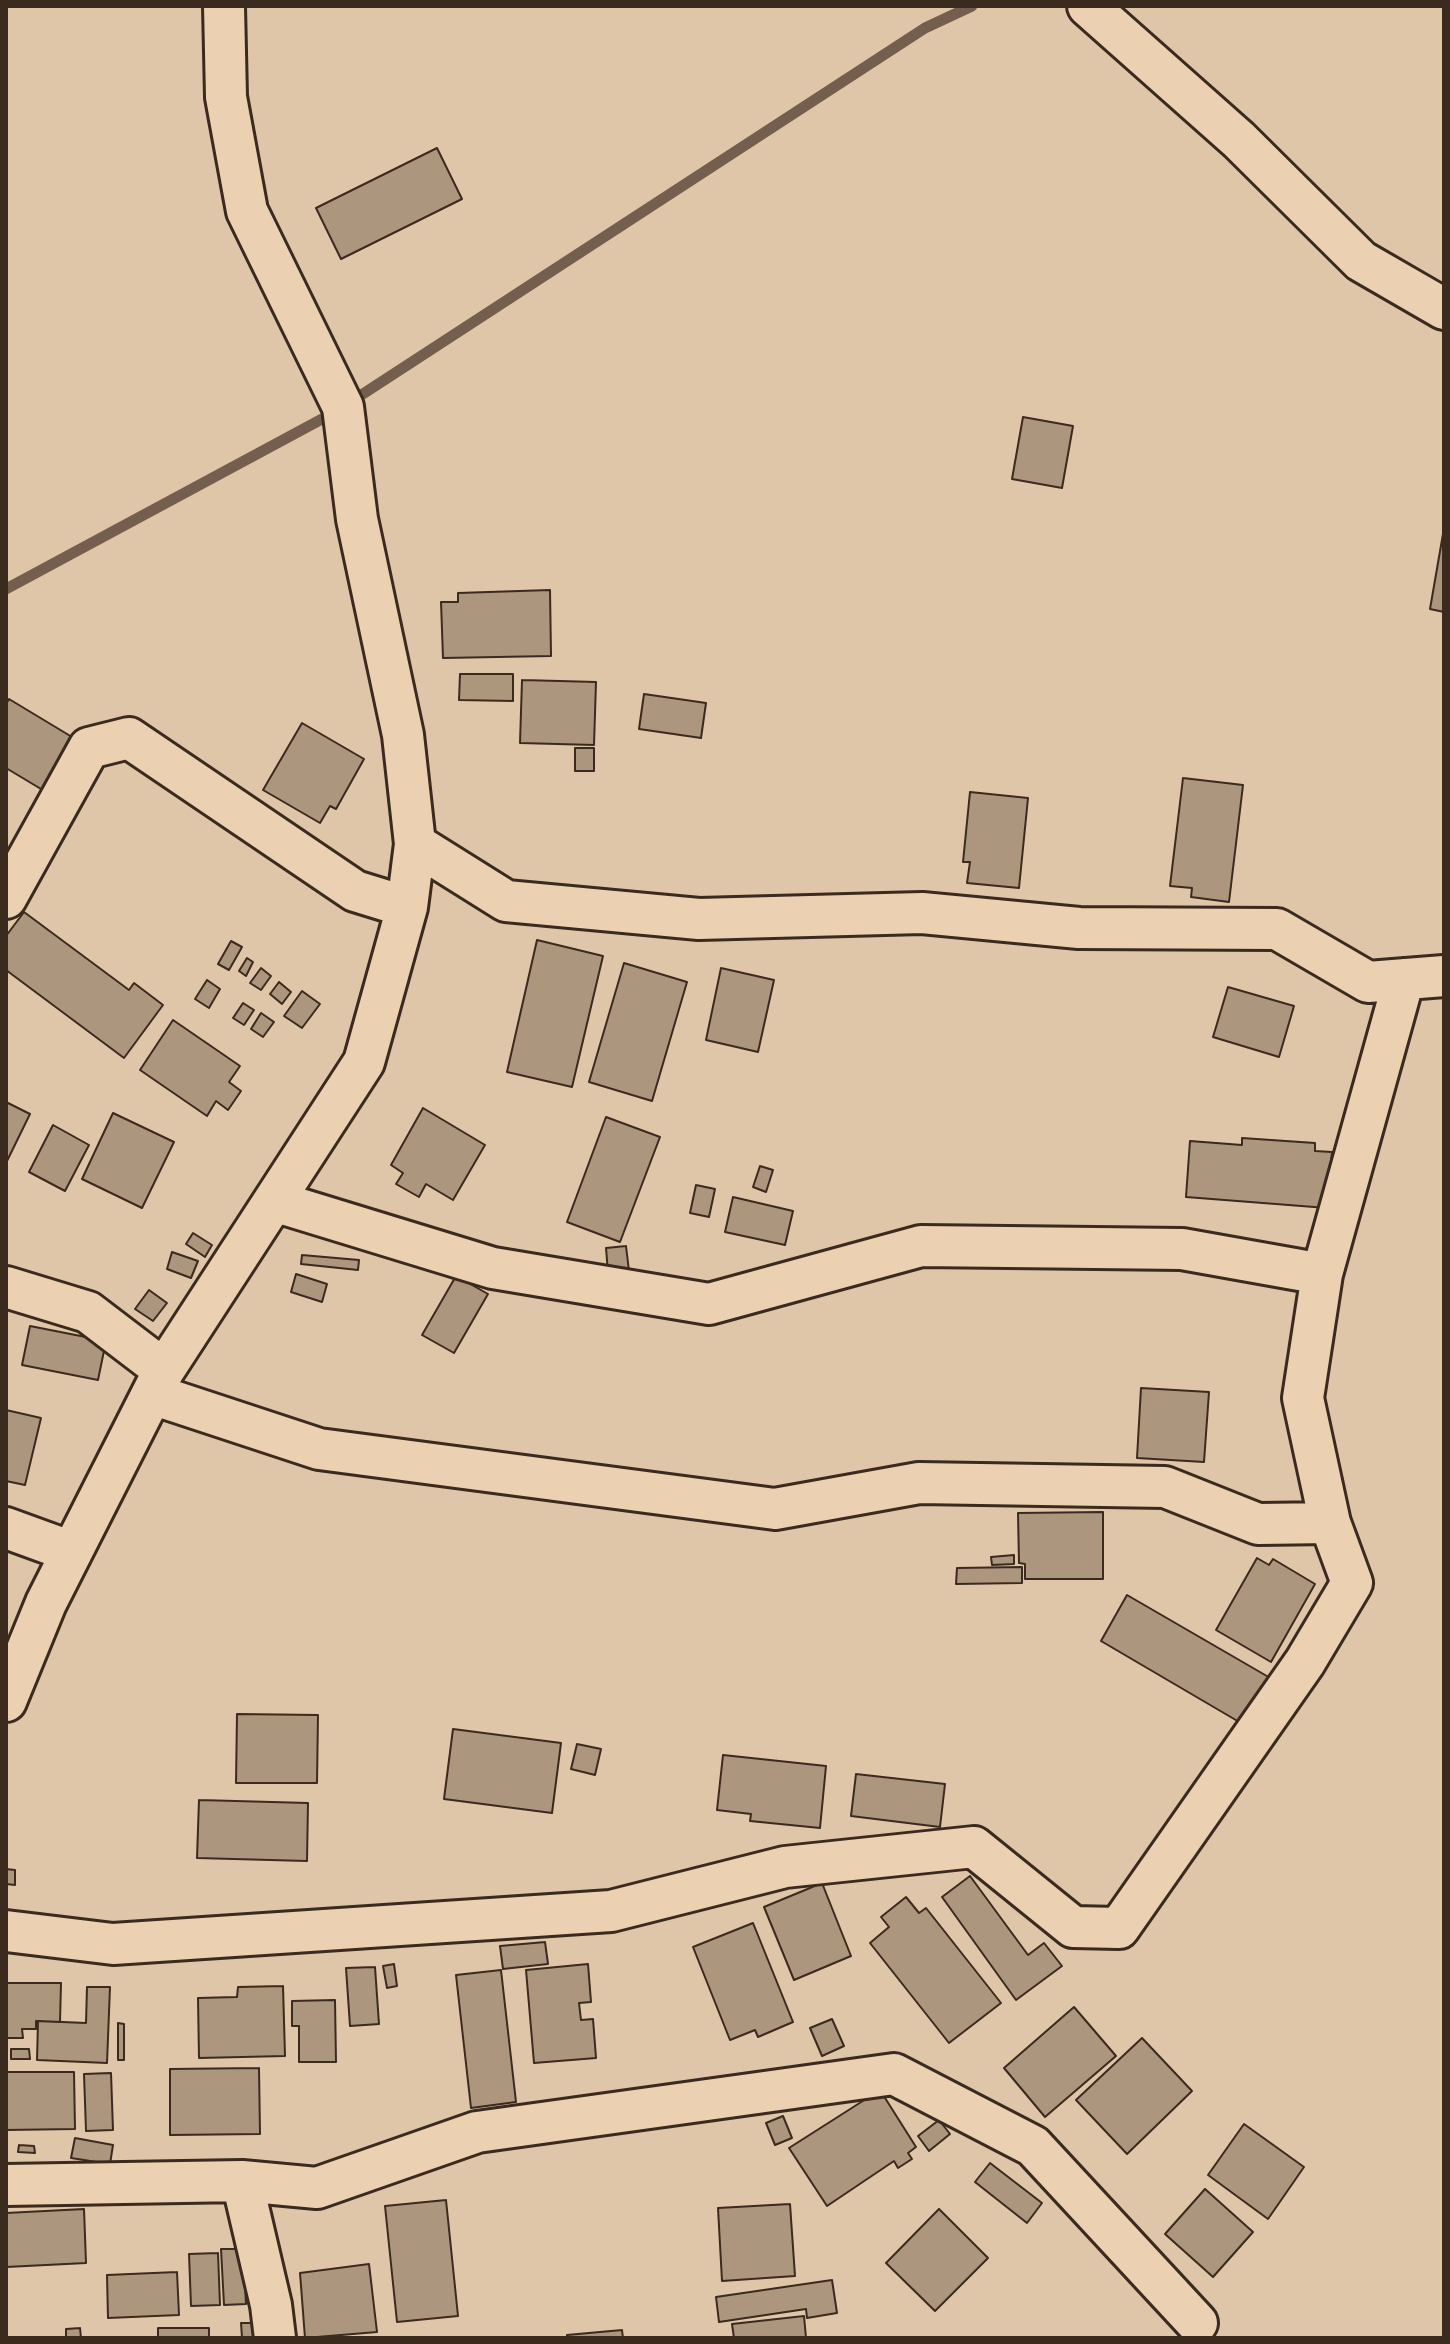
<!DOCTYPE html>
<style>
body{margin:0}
#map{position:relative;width:1450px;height:2344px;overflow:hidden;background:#e0c6a9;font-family:"Indie Flower",sans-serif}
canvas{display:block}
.frame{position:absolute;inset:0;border:8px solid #3b2a1e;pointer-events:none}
</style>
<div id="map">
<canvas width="1450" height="2344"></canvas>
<div class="frame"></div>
</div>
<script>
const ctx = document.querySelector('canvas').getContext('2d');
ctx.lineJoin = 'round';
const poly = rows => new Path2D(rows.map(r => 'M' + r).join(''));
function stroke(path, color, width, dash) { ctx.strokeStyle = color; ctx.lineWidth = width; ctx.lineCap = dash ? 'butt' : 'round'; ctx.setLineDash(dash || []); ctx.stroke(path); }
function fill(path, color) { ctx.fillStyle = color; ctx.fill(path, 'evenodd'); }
const stream = poly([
 [349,403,925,28,972,6],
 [6,589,335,412]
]);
const building = poly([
 [437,148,462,199,341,259,316,208,437,148],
 [1023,417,1073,426,1062,488,1012,479,1023,417],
 [1443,534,1444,534,1444,612,1430,609,1443,534],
 [550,590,551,656,443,658,441,602,458,602,458,593,550,590],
 [460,674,513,674,513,701,459,700,460,674],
 [522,680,596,682,594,745,520,743,522,680],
 [644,694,706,703,701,738,639,729,644,694],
 [9,699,77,740,46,792,6,768,6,704,9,699],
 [302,723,364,759,336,809,330,806,320,823,263,790,302,723],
 [575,748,594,748,594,771,575,771,575,748],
 [1183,778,1243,785,1229,902,1191,897,1192,888,1170,886,1183,778],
 [970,792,1028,798,1019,888,967,883,970,862,963,862,970,792],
 [24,912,129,990,134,983,163,1005,124,1058,6,970,6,936,24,912],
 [537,940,603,956,572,1087,507,1072,537,940],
 [231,941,242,947,229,970,218,964,231,941],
 [247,958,253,962,246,976,239,971,247,958],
 [624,963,687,982,652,1101,589,1082,624,963],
 [261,968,271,976,261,990,250,983,261,968],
 [721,968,774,980,758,1052,706,1040,721,968],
 [207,980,220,989,209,1008,195,999,207,980],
 [279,982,291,992,282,1004,270,994,279,982],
 [1228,987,1294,1006,1279,1057,1213,1037,1228,987],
 [302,991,320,1004,302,1028,284,1016,302,991],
 [243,1003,254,1010,244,1025,233,1018,243,1003],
 [261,1013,274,1022,263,1037,251,1029,261,1013],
 [173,1020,240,1066,229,1082,241,1091,228,1110,216,1101,207,1116,140,1070,173,1020],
 [6,1102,30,1114,7,1161,6,1161,6,1102],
 [423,1108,485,1145,453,1200,426,1184,419,1197,396,1184,403,1173,391,1165,423,1108],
 [113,1113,174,1142,142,1208,82,1179,113,1113],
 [606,1117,660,1137,620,1242,567,1222,606,1117],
 [53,1125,89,1145,65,1191,29,1172,53,1125],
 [1242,1138,1315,1143,1315,1151,1332,1152,1327,1208,1186,1197,1190,1141,1242,1145,1242,1138],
 [760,1166,773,1170,766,1192,753,1187,760,1166],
 [696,1185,715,1189,709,1217,690,1213,696,1185],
 [733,1197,793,1211,785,1245,725,1232,733,1197],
 [193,1233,212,1245,205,1257,186,1244,193,1233],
 [626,1246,629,1271,608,1273,606,1248,626,1246],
 [172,1252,198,1261,191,1278,167,1269,172,1252],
 [302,1255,359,1260,358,1270,301,1264,302,1255],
 [296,1274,327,1284,322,1302,291,1292,296,1274],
 [456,1276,488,1294,454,1353,422,1335,456,1276],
 [149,1290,167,1303,153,1321,135,1309,149,1290],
 [30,1326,106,1341,98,1380,22,1365,30,1326],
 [1141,1388,1209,1392,1204,1462,1137,1458,1141,1388],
 [6,1410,41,1418,25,1485,6,1481,6,1410],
 [1103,1512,1103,1579,1025,1579,1025,1564,1019,1563,1018,1513,1103,1512],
 [1014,1555,1014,1564,992,1565,991,1557,1014,1555],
 [1257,1558,1269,1565,1273,1559,1315,1584,1271,1662,1216,1630,1257,1558],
 [1022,1567,1022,1583,956,1584,957,1568,1022,1567],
 [1127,1595,1272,1679,1246,1726,1101,1641,1127,1595],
 [237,1714,318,1715,317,1783,236,1783,237,1714],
 [453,1729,561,1743,552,1813,444,1799,453,1729],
 [577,1744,601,1749,595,1775,571,1769,577,1744],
 [723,1755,826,1766,820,1828,750,1821,751,1814,717,1810,723,1755],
 [856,1774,945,1784,940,1827,851,1816,856,1774],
 [199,1800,308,1803,307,1861,197,1858,199,1800],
 [6,1869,15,1870,15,1885,6,1884,6,1869],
 [970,1876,1028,1955,1044,1943,1062,1966,1016,2000,942,1897,970,1876],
 [822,1883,851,1956,794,1980,764,1907,822,1883],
 [906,1897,919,1913,926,1908,1001,2003,949,2043,870,1943,889,1927,881,1917,906,1897],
 [753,1923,793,2022,758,2037,755,2030,730,2040,693,1947,753,1923],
 [545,1942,548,1964,503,1969,500,1946,545,1942],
 [394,1964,397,1986,387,1988,383,1966,394,1964],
 [588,1964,591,2002,579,2003,581,2020,593,2019,596,2058,534,2063,526,1970,588,1964],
 [375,1967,379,2024,350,2026,346,1968,375,1967],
 [501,1970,516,2102,471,2108,456,1975,501,1970],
 [6,1983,61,1983,60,2022,36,2021,36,2029,22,2029,23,2038,6,2038,6,1983],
 [283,1986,285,2056,199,2058,198,1998,237,1997,238,1987,283,1986],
 [87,1987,110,1987,107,2063,37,2060,38,2021,86,2023,87,1987],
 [335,2000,336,2062,299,2062,299,2026,292,2026,292,2001,335,2000],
 [1074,2007,1116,2056,1045,2117,1004,2068,1074,2007],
 [832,2019,844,2046,822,2056,810,2028,832,2019],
 [118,2023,124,2024,124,2060,118,2060,118,2023],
 [1142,2038,1192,2091,1127,2154,1076,2100,1142,2038],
 [11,2049,29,2049,30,2059,11,2059,11,2049],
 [259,2068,260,2134,170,2135,170,2069,259,2068],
 [6,2072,74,2072,75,2129,6,2130,6,2072],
 [111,2073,113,2130,86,2131,84,2074,111,2073],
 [880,2090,916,2147,908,2153,912,2159,898,2168,894,2161,827,2206,789,2148,880,2090],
 [783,2116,792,2138,775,2145,766,2123,783,2116],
 [939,2120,950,2134,929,2151,918,2136,939,2120],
 [1244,2124,1304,2167,1268,2219,1208,2175,1244,2124],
 [75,2138,113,2145,110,2164,71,2158,75,2138],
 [19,2145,34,2146,35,2153,18,2152,19,2145],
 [990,2163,1042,2203,1027,2223,975,2182,990,2163],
 [1205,2189,1253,2232,1213,2277,1165,2234,1205,2189],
 [446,2200,458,2316,397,2322,385,2206,446,2200],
 [790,2204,795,2276,722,2281,718,2208,790,2204],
 [84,2209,86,2263,6,2267,6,2213,84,2209],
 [939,2209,988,2258,935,2311,886,2263,939,2209],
 [221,2249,243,2249,246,2304,224,2305,221,2249],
 [218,2253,220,2305,191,2306,189,2254,218,2253],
 [369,2264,377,2332,305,2338,300,2273,369,2264],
 [177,2272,179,2315,108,2318,107,2275,177,2272],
 [832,2280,837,2313,807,2318,806,2309,719,2322,716,2297,832,2280],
 [804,2316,806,2338,734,2338,732,2324,804,2316],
 [241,2323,261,2323,262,2338,242,2338,241,2323],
 [80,2328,81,2338,66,2338,66,2329,80,2328],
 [158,2328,209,2328,209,2338,158,2338,158,2328],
 [622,2330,623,2338,567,2338,567,2335,622,2330]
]);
const street = poly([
 [1088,6,1239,140,1361,261,1444,309],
 [415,844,506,901,699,919,922,913,1079,928,1277,929,1368,982,1444,976],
 [6,898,89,748,129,738,355,891,407,907],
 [274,1201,493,1268,709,1304,921,1246,1182,1249,1322,1274],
 [6,1287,88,1312,164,1370],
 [1330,1523,1303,1398,1322,1274,1404,979],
 [6,1528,72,1552],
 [6,1701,46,1603,164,1370,364,1062,407,907,415,844,403,735,357,519,343,407,247,211,226,97,224,6],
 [6,1931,113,1944,611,1911,785,1867,974,1847,1073,1927,1119,1928,1305,1662,1352,1583,1330,1523,1258,1524,1165,1487,919,1483,775,1509,319,1449,152,1394],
 [242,2181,271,2305,275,2338],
 [6,2185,242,2181,317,2188,477,2132,894,2074,1033,2146,1197,2323]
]);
stroke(stream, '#745f4e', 11);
fill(building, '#ad967e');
stroke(building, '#3b2a1e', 2);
stroke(street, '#3b2a1e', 46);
stroke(street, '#ebd0b2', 40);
</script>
